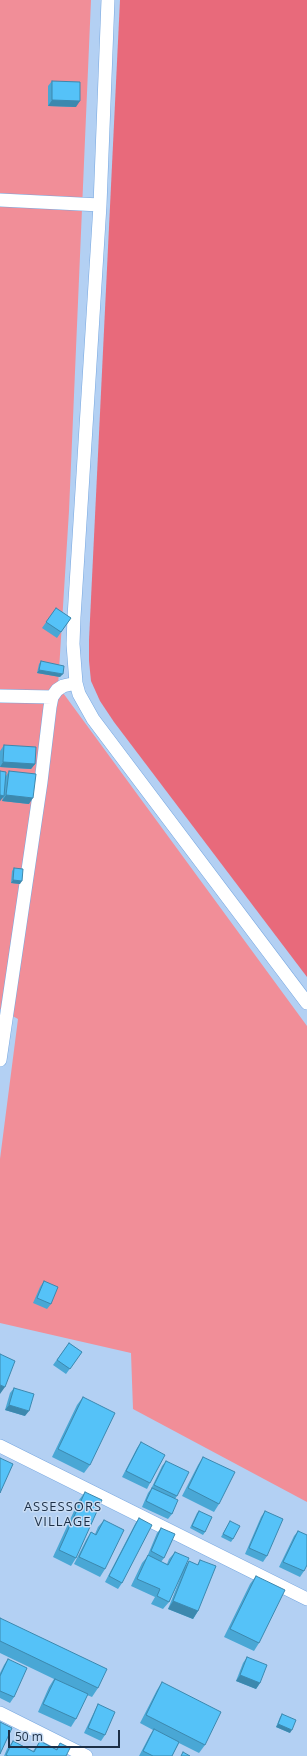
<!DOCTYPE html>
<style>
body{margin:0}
#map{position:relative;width:307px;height:1756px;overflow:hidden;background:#b3d0f3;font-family:"Open Sans",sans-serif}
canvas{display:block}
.scale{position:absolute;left:8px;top:1730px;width:112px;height:18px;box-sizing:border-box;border:2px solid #1c2f46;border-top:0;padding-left:5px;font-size:12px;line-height:14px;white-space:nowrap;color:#1c2f46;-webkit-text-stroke:3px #c8dcf4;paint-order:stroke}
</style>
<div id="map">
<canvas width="307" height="1756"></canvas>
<div class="scale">50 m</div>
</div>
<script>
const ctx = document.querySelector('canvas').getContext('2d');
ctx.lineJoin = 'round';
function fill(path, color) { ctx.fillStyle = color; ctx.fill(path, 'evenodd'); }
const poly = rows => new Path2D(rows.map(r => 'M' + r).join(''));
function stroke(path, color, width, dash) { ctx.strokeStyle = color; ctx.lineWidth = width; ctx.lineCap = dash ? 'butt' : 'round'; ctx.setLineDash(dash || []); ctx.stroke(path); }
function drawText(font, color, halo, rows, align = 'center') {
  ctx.font = font + ' "Open Sans",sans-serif'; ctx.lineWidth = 3; ctx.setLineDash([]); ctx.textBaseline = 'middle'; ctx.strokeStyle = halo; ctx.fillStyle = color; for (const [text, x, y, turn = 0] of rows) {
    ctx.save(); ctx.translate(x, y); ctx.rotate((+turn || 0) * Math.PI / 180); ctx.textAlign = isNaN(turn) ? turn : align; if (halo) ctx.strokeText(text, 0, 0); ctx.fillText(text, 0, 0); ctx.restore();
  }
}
const green = poly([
 [0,0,91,0,69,511,58,686,307,1026,307,1502,133,1409,131,1353,0,1323,0,1159,18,1019,0,1009]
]);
const forest = poly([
 [120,0,307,0,307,977,114,722,100,701,91,681,89,661,89,640]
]);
const minor = poly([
 [108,0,100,205,74,617,73,644,76,683,79,694,93,719,307,1003],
 [0,200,100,205],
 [0,696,52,697],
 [0,1060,41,782,50,707,52,697,57,690,63,686,76,683],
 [0,1446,307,1599],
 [0,1713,86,1756]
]);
const wall = poly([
 [52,81,76,107,48,106,48,86],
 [56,608,71,618,57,638,42,628],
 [41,661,60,677,37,673,39,664],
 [4,745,35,764,31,769,0,767,0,751],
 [0,771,6,776,9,771,29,804,2,801,3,797,0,801],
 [14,868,20,884,11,883,12,871],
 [44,1281,51,1304,47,1309,33,1303,40,1287],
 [69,1343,82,1352,66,1374,53,1365],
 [14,1388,25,1416,5,1410,10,1393],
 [83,1397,90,1465,84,1473,52,1457,77,1405],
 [141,1442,150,1483,147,1489,122,1477,137,1448],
 [203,1457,219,1504,214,1512,182,1496,198,1465],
 [166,1461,177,1496,175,1499,172,1514,168,1519,142,1507,148,1493,151,1489,162,1466],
 [85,1492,76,1558,71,1566,53,1557,79,1500],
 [199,1511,205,1532,203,1535,190,1528,197,1513],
 [265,1511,267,1556,263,1562,245,1554,261,1517],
 [139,1518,122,1583,118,1589,105,1582,135,1524],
 [104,1520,105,1569,100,1577,74,1564,86,1540,91,1532,95,1534,98,1527],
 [230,1521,233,1539,231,1542,221,1537],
 [161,1528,164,1558,161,1562,167,1564,169,1559,175,1552,184,1568,189,1561,197,1565,200,1560,198,1611,193,1619,168,1609,182,1574,169,1602,163,1609,151,1604,155,1597,131,1586,142,1563,147,1557,157,1533],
 [298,1531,304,1571,300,1577,279,1567,294,1536],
 [256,1576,259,1643,254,1651,224,1637,250,1584],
 [0,1618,98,1688,92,1697,87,1695,76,1719,71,1727,38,1712,49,1687,54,1679,0,1653],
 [247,1657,260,1683,256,1689,236,1681,243,1663],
 [8,1659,14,1697,10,1703,0,1698,0,1673,4,1665],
 [162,1682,205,1745,199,1753,179,1743,172,1756,139,1756,150,1735,153,1730,140,1723,157,1690],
 [98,1704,105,1735,101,1741,84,1733,95,1710],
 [282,1714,290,1733,276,1727,280,1717],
 [13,1741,33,1751,40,1741,56,1749,60,1743,66,1756,4,1756,7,1749]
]);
const shadedWall = poly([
 [52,100,80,101,76,107,48,106],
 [39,670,63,674,60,677,37,673],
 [3,762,35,764,31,769,0,767],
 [0,795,4,796,0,801],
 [6,795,33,798,29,804,2,801],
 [13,880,22,881,20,884,11,883],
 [0,1385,5,1387,0,1394],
 [9,1405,29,1411,25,1416,5,1410],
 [173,1601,198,1611,193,1619,168,1609],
 [240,1675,260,1683,256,1689,236,1681],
 [278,1724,292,1730,290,1733,276,1727]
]);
const building = poly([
 [52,81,80,82,80,101,52,100,52,81],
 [56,608,71,618,61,632,46,622,56,608],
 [41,661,64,666,63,674,39,670,41,661],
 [4,745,36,747,35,764,3,762,4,745],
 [0,771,6,772,4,796,0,795,0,771],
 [9,771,36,774,33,798,6,795,9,771],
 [14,868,23,869,22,881,13,880,14,868],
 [44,1281,58,1287,51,1304,37,1298,44,1281],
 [69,1343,82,1352,70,1369,57,1360,69,1343],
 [0,1354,15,1361,5,1387,0,1385,0,1354],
 [14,1388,34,1394,29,1411,9,1405,14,1388],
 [83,1397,115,1413,90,1465,58,1449,83,1397],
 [141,1442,165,1455,150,1483,126,1471,141,1442],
 [203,1457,235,1472,219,1504,188,1488,203,1457],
 [0,1458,13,1464,0,1493,0,1458],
 [166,1461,189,1472,177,1496,154,1485,166,1461],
 [152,1488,178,1500,172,1514,146,1501,152,1488],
 [85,1492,102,1500,76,1558,59,1550,85,1492],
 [199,1511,212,1517,205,1532,192,1526,199,1511],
 [265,1511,283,1519,267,1556,249,1548,265,1511],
 [139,1518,152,1525,122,1583,109,1576,139,1518],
 [104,1520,124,1530,105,1569,79,1557,91,1532,96,1535,104,1520],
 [230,1521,240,1526,233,1539,223,1534,230,1521],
 [161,1528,175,1534,164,1558,151,1551,161,1528],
 [298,1531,307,1535,307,1565,304,1571,283,1562,298,1531],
 [175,1552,189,1558,169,1602,157,1596,160,1589,137,1579,148,1555,168,1565,175,1552],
 [200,1560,216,1566,198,1611,173,1601,189,1561,198,1565,200,1560],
 [256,1576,285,1590,259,1643,230,1629,256,1576],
 [0,1618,107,1669,98,1688,0,1641,0,1618],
 [247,1657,267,1665,260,1683,240,1675,247,1657],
 [8,1659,27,1668,14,1697,0,1691,0,1676,8,1659],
 [55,1679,88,1694,76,1719,43,1704,55,1679],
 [162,1682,221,1712,205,1745,146,1715,162,1682],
 [98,1704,115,1712,105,1735,88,1728,98,1704],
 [282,1714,296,1720,292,1730,278,1724,282,1714],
 [0,1722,12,1728,0,1754,0,1722],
 [154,1729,179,1742,172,1756,153,1756,143,1751,154,1729],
 [13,1741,34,1752,40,1741,57,1750,60,1743,70,1748,66,1756,8,1756,6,1755,13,1741],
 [183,1752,190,1756,181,1756,183,1752]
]);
const neighbourhoodNames = [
 ["ASSESSORS",63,1507],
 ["VILLAGE",63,1522]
];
fill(green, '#f18e98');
fill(forest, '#e86a7b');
stroke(minor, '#76a6df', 14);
stroke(minor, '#fff', 13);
fill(wall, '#49a7d5');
fill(shadedWall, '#3c88ae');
fill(building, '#55c2f8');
stroke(building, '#3c88ae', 1);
ctx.letterSpacing = '1px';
drawText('13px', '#1c2f46', '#c8dcf4', neighbourhoodNames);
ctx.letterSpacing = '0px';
</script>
